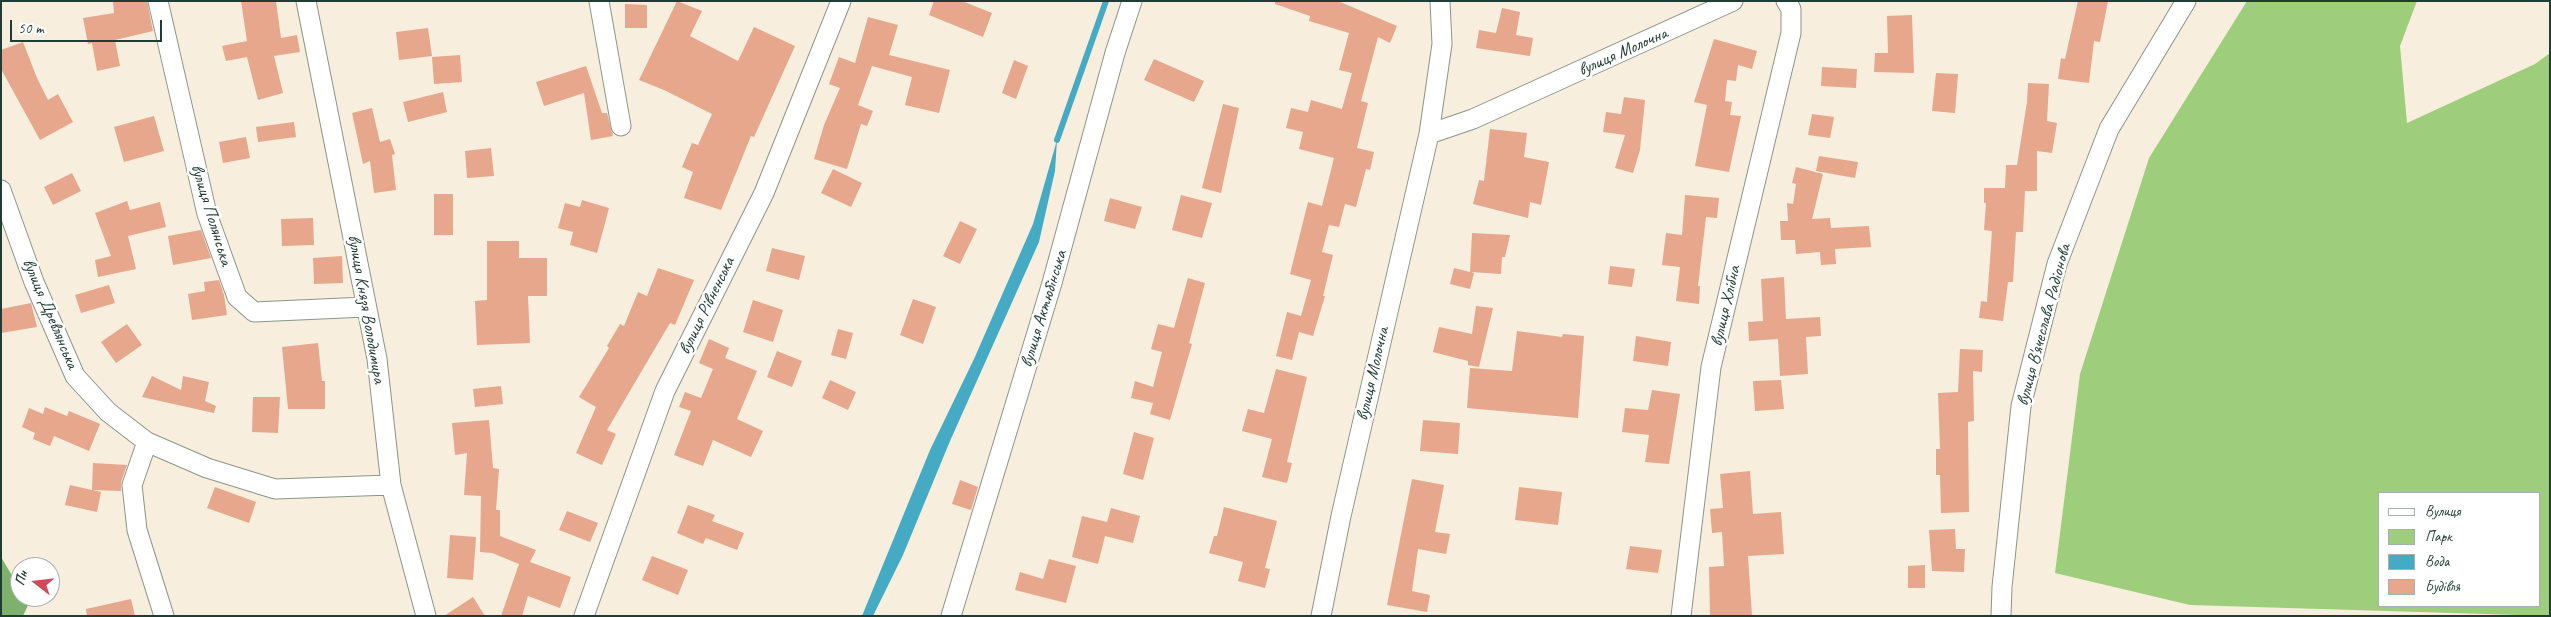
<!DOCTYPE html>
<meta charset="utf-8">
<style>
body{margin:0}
#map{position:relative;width:2551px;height:617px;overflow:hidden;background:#f7eedd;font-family:Caveat,sans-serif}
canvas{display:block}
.frame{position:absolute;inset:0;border:2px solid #1f3d34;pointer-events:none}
.legend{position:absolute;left:2378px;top:492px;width:162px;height:115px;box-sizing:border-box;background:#fff;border:1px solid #a5b1ae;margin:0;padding:6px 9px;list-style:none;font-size:15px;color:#1f3d34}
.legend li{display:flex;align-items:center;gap:10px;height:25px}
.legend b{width:25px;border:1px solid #a5b1ae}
.north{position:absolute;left:10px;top:557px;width:50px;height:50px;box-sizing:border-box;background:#fff;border:1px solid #a5b1ae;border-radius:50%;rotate:286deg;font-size:14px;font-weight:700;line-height:20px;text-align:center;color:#1f3d34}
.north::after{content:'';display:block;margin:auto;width:18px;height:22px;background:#d1495b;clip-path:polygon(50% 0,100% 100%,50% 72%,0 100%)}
.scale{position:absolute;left:10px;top:20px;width:152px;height:22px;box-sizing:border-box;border:2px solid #1f3d34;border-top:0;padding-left:6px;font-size:15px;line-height:18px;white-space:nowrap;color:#1f3d34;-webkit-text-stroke:4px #fff;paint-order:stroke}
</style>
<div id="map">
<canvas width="2551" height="617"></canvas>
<div class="frame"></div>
<ul class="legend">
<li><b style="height:6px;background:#fff"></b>Вулиця</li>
<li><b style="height:14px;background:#9ece7c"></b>Парк</li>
<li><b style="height:14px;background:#45abc5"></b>Вода</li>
<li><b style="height:14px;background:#e6a78c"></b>Будівля</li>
</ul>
<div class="north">Пн</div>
<div class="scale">50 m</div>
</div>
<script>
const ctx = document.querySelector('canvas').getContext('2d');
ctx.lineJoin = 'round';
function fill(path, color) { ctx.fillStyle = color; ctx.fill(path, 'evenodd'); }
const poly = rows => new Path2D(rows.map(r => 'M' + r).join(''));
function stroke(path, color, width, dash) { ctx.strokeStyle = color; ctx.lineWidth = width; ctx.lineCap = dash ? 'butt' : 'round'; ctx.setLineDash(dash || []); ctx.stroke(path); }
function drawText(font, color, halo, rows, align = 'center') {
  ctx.font = font + ' Caveat,sans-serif'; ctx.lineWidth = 5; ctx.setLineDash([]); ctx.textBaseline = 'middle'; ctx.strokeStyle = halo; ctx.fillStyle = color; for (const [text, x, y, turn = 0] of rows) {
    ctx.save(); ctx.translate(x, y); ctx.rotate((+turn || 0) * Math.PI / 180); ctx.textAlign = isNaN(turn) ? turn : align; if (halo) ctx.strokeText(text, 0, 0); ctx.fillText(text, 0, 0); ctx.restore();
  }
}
const green = poly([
 [2247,1,2417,1,2400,46,2407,123,2535,64,2550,53,2550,616,2190,605,2055,573,2080,374,2149,158],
 [2380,493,2540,493,2540,606,2380,606]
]);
const forest = poly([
 [1,557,20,589,20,597,25,597,29,603,23,616,1,616]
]);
const water = poly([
 [1057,140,1055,171,1039,242,950,441,903,555,873,616,862,616,930,450,974,359,1033,224]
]);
const stream = poly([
 [1057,140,1106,1]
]);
const building = poly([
 [113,1,147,1,153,31,115,40,120,66,97,71,92,43,88,44,83,18,114,13],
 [241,1,276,1,281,38,297,35,300,52,274,56,283,93,258,100,247,57,226,61,222,46,247,41],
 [677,1,702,11,690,36,738,61,754,27,795,46,754,137,751,136,721,210,684,198,693,172,682,167,692,143,698,145,712,114,664,90,639,80],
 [934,1,962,1,992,13,983,37,929,15],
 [1275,1,1338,1,1397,26,1390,43,1378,37,1361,101,1368,103,1357,148,1374,152,1370,170,1366,169,1356,207,1345,204,1339,227,1329,225,1322,252,1333,255,1323,296,1325,296,1313,336,1299,332,1292,360,1276,356,1287,312,1301,316,1311,280,1290,274,1308,202,1322,206,1334,158,1299,149,1303,132,1286,128,1291,108,1308,112,1311,100,1342,109,1352,73,1339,70,1349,33,1309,21,1310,16,1275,4],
 [2078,1,2108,1,2100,42,2094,41,2089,83,2058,79,2061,58,2065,59],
 [625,4,647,5,647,28,625,28],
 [1502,8,1520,12,1516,35,1533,38,1530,56,1476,48,1479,30,1496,33],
 [1912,15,1914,73,1874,72,1875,53,1888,53,1887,16],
 [868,17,898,25,889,55,950,70,939,113,905,105,912,77,872,66,858,105,873,111,867,126,861,124,847,169,814,159,824,125,840,88,829,84,839,57,855,63],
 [428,28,432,56,399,60,396,32],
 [1714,39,1757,51,1752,69,1738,65,1736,81,1727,80,1725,101,1732,102,1730,115,1741,116,1729,172,1695,166,1707,105,1694,102],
 [23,42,37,78,48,100,58,94,73,122,40,140,1,69,1,50],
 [460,55,462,82,434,84,432,57],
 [1154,59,1204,81,1194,102,1144,80],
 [1014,60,1028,66,1016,99,1002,93],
 [586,66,602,113,607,113,613,136,591,140,584,93,544,106,536,82],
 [1822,67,1857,69,1856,88,1821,86],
 [1936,73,1958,74,1955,113,1932,111],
 [2028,83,2049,84,2047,121,2057,123,2052,153,2037,151,2037,191,2025,191,2023,232,2016,232,2013,282,2008,282,2003,321,1979,318,1981,301,1987,302,1992,231,1984,230,1986,203,1984,203,1984,188,2005,188,2006,165,2017,165,2027,102],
 [443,92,447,112,408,122,403,102],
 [1624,97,1645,100,1640,150,1633,173,1615,168,1625,135,1603,132,1606,112,1621,114],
 [1223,104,1239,108,1221,193,1202,188],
 [372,108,380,142,390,139,395,154,392,155,396,190,374,193,370,161,363,164,352,113],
 [1812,114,1834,117,1830,138,1808,135],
 [154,116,164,151,124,162,114,127],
 [294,122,296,137,258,142,256,127],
 [1490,129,1527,133,1524,157,1549,162,1541,205,1530,202,1528,218,1473,204,1479,180,1484,181],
 [246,137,250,158,223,163,219,142],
 [491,148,494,176,467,178,465,151],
 [1819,156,1858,162,1855,178,1816,171],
 [1796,167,1823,174,1812,219,1830,218,1831,228,1869,226,1871,247,1835,249,1836,264,1821,265,1820,252,1796,254,1795,240,1781,240,1780,221,1788,221,1787,203,1793,204,1796,184,1792,183],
 [833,169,862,183,851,207,821,193],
 [72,173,81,191,53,205,44,187],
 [434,194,453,194,453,235,434,235],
 [1181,195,1212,203,1202,238,1172,230],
 [1685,195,1719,198,1717,218,1706,217,1698,286,1700,286,1699,304,1676,301,1680,267,1662,265,1666,233,1682,235],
 [1110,198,1142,207,1135,229,1104,221],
 [582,200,609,208,597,253,570,245,573,232,558,228,565,203,580,207],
 [127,201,130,210,160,202,166,227,128,236,136,269,98,277,95,260,111,256,95,213],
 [313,218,314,245,282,246,281,219],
 [960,221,977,229,960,264,943,256],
 [201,230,211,258,173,265,168,236],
 [1472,233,1510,235,1505,257,1502,257,1501,274,1471,272,1474,273,1470,289,1450,284,1454,268,1470,272],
 [487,241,519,241,519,258,547,258,547,296,528,296,530,343,477,345,475,301,487,300],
 [772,248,805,256,799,280,766,271],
 [342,256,343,283,314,284,313,258],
 [1610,266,1635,269,1632,287,1608,284],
 [658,268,694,280,675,325,670,323,607,430,616,434,602,465,576,453,596,407,579,397,609,348,607,346,620,324,624,326,638,292,647,296],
 [1784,277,1786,319,1820,317,1821,336,1806,337,1808,374,1780,376,1778,339,1749,341,1748,322,1763,321,1761,279],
 [1188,278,1205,283,1189,343,1192,344,1170,420,1150,414,1153,403,1131,398,1135,381,1153,387,1162,352,1151,349,1158,324,1174,328],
 [219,280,224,295,227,315,192,320,188,294,205,291,204,282],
 [109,285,115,303,81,313,75,295],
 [913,299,936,307,923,344,900,335],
 [753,300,783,310,773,342,743,332],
 [31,303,37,327,1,333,1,309],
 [1476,306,1493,308,1479,367,1468,365,1468,361,1433,352,1439,327,1472,334],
 [127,324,142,345,116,363,101,342],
 [838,329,853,333,846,359,831,355],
 [1517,331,1562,337,1563,334,1584,336,1578,418,1467,408,1470,368,1512,371],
 [1636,336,1671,342,1668,366,1633,361],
 [709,339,729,348,725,358,757,371,737,419,763,431,751,457,713,440,703,466,674,455,691,411,679,407,685,392,701,398,713,369,699,363],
 [318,343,322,381,325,381,325,409,288,409,282,347],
 [1960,349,1983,350,1982,372,1973,371,1974,421,1968,422,1969,512,1941,513,1940,475,1936,475,1936,449,1940,449,1938,393,1958,392],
 [777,351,802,361,792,387,767,377],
 [1276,369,1307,377,1287,462,1292,463,1287,483,1262,477,1272,439,1242,431,1248,409,1264,413],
 [152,376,181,390,183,376,209,382,205,401,216,406,214,413,142,397],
 [830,380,856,392,848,410,822,398],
 [1781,380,1784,409,1755,411,1753,381],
 [501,386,503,404,475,407,473,389],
 [1652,390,1680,394,1669,464,1645,462,1649,435,1622,432,1625,408,1648,410],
 [253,397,280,397,278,433,252,432],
 [45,407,67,416,69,411,100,424,89,451,54,436,50,446,33,439,35,433,22,427,29,408,43,414],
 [489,420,493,468,499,469,496,510,500,510,500,536,536,550,530,562,571,577,560,608,528,596,522,616,501,616,519,564,492,553,480,552,481,496,464,495,467,453,455,455,452,423],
 [1423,420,1460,423,1458,454,1420,451],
 [1134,432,1154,438,1143,480,1123,474],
 [93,463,127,465,121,482,121,491,93,490,101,492,97,512,65,505,70,485,92,490],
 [1750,471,1753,514,1781,512,1784,554,1748,556,1752,616,1710,616,1709,567,1724,566,1722,532,1712,533,1710,509,1723,508,1720,474],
 [1412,479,1444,485,1435,532,1450,534,1446,554,1418,549,1412,591,1430,595,1427,612,1387,605],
 [960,480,978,487,971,510,952,504],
 [215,487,256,502,249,523,207,508],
 [1519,487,1562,492,1558,525,1515,520],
 [688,505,715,515,712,521,744,533,737,550,706,538,703,544,677,533],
 [1224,507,1277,521,1265,568,1270,569,1265,588,1238,581,1243,562,1209,553,1214,536,1217,536],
 [1111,508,1140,516,1133,543,1105,536,1098,564,1072,557,1082,516,1107,522],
 [567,511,598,523,590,542,559,530],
 [1955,529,1956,549,1965,549,1964,572,1932,571,1929,530],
 [450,535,476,537,473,580,447,578],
 [1630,546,1662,550,1658,573,1626,569],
 [652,556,688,570,678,595,642,580],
 [1049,559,1076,566,1066,603,1015,590,1020,572,1043,579],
 [1925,565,1925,588,1908,588,1908,566],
 [473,597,485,616,444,616],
 [131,599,135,616,87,616,86,609]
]);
const street = poly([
 [158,1,207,214,237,297,254,312,366,307],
 [306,1,377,359,391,485,426,616],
 [599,1,621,126],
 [1429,134,1473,119,1733,1],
 [1,190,34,282,75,376,108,412,147,442],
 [164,616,137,530,132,485,147,442,207,468,275,489,391,485],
 [584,616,665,391,764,193,841,1],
 [951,616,1052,283,1115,53,1132,1],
 [1321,616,1341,516,1429,134,1442,44,1440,1],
 [1681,616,1711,367,1791,33,1791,9,1786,1],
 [2001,616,2002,587,2021,406,2057,264,2109,129,2186,1]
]);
const streetNames = [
 ["вулиця Молочна",1623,52,-24],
 ["вулиця Полянська",211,215,73],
 ["вулиця Рівненська",707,306,-64],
 ["вулиця Хлібна",1726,306,-77],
 ["вулиця Князя Володимира",366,309,80],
 ["вулиця Актюбінська",1044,309,-73],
 ["вулиця Древлянська",50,314,67],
 ["вулиця В'ячеслава Радіонова",2044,325,-75],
 ["вулиця Молочна",1373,374,-77]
];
fill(green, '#9ece7c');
fill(forest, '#7eb16c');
fill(water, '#45abc5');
stroke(stream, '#45abc5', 6);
fill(building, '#e6a78c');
stroke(street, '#8b9688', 21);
stroke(street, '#fff', 19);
drawText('18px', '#1f3d34', '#fff', streetNames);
</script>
